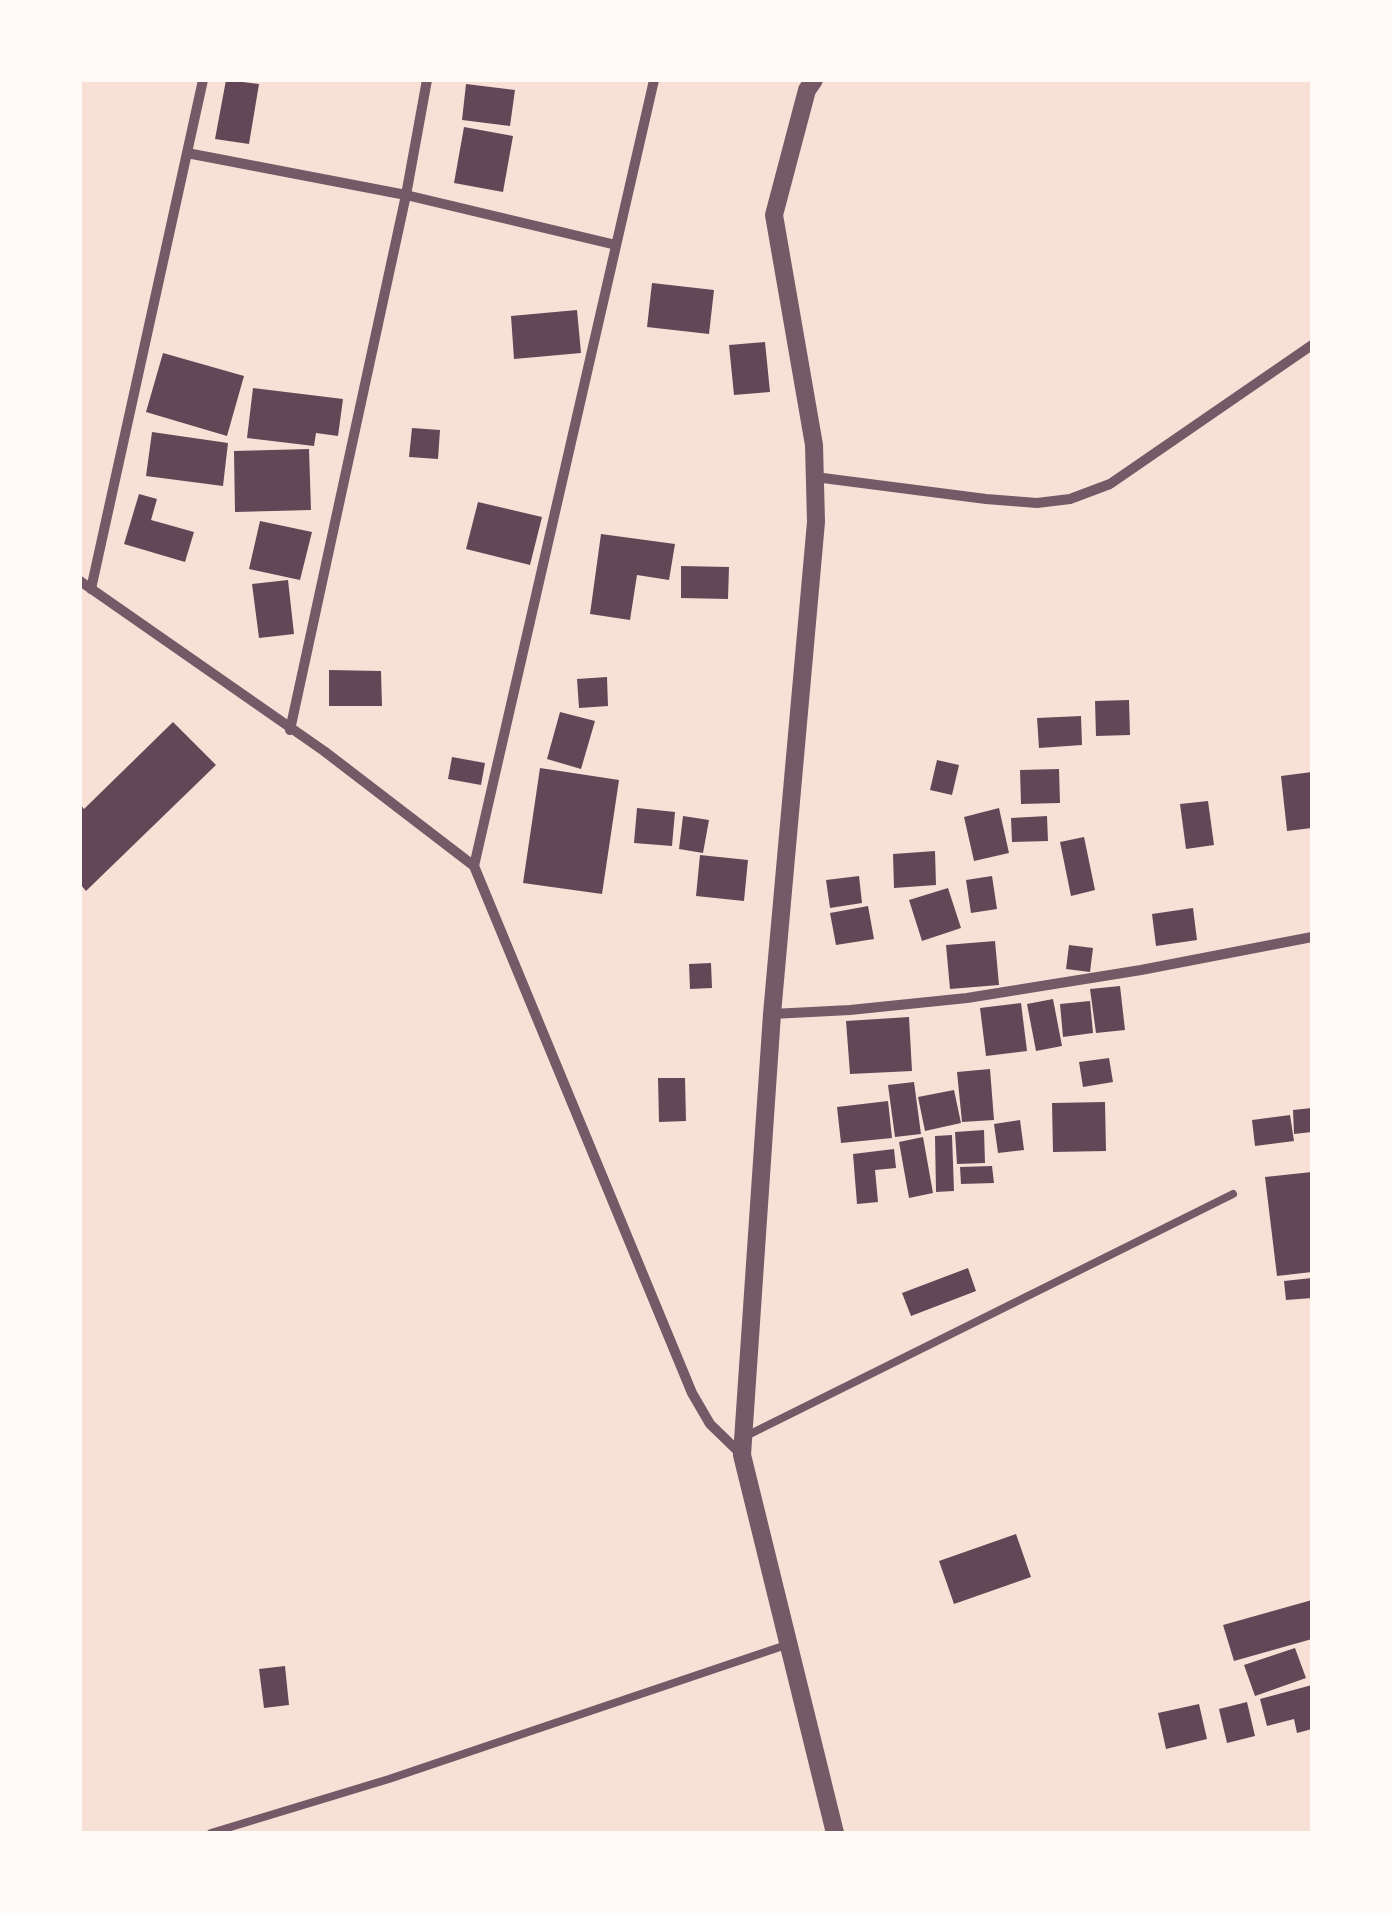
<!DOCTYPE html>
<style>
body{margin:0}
#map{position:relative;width:1392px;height:1913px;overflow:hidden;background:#f7e1d7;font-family:"DM Sans",sans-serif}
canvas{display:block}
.frame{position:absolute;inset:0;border:82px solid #fffaf5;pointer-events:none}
</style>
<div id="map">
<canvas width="1392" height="1913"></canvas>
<div class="frame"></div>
</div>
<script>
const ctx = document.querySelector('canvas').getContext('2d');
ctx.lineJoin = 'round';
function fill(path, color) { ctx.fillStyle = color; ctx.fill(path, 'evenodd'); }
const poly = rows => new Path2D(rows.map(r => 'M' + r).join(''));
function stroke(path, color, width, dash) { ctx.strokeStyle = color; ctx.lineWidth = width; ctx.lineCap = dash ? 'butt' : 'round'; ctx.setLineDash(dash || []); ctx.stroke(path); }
const building = poly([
 [226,80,259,84,249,144,215,139],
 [466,84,515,90,510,126,462,120],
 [464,127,513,136,503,192,454,183],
 [652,283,714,290,709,334,647,327],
 [577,310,581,353,514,359,511,316],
 [765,342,770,392,734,395,729,345],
 [163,353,244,376,227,436,146,412],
 [253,388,343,399,338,436,316,433,314,446,247,438],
 [412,428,440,430,438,459,409,457],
 [152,432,228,443,223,486,146,476],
 [309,449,311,510,235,512,234,451],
 [139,494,157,499,151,520,194,532,185,562,124,544],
 [478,502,542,517,530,565,466,549],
 [260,521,312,532,300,580,249,569],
 [601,534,675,544,669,580,637,575,630,620,590,614],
 [681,566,729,567,728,599,681,598],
 [288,580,294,634,259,638,252,584],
 [329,670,381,671,382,706,329,706],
 [607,677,608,706,579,708,577,679],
 [1129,700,1130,735,1096,736,1095,701],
 [560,712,595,721,581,769,547,759],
 [1081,716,1082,745,1039,748,1037,718],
 [173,722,216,765,86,891,80,884,80,804,84,809],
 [452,757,485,763,481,785,448,779],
 [937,760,959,765,952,795,930,790],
 [540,768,619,780,602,894,523,883],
 [1059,769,1060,803,1021,804,1020,770],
 [1312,772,1312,828,1287,831,1281,776],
 [1208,801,1214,845,1186,849,1180,804],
 [637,808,675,812,672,846,634,843],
 [999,808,1009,853,974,861,964,817],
 [683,816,709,820,703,853,679,849],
 [1047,816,1048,841,1012,842,1011,818],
 [1084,837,1095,890,1071,896,1060,842],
 [935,851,936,885,894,888,893,854],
 [700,855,748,860,744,901,696,896],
 [859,876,862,903,830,908,826,880],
 [992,876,997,909,971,913,966,880],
 [948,888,961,928,922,941,909,900],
 [868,906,874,939,836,945,830,913],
 [1193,908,1197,940,1156,946,1152,914],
 [995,941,999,985,950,989,946,945],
 [1069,945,1093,948,1090,972,1066,969],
 [711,963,712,988,690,989,689,964],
 [1120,986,1125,1030,1096,1033,1090,989],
 [1053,999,1062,1046,1036,1051,1027,1004],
 [1090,1001,1093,1033,1063,1037,1060,1004],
 [1021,1003,1027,1051,986,1056,980,1008],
 [909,1017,912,1071,850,1074,846,1021],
 [1109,1058,1113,1082,1083,1087,1079,1062],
 [990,1069,994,1120,962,1122,957,1072],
 [658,1078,685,1078,686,1121,659,1122],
 [914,1082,921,1134,895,1137,888,1085],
 [954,1090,961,1123,925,1131,918,1097],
 [888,1101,892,1138,841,1143,837,1107],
 [1105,1102,1106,1151,1053,1152,1052,1103],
 [1312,1108,1312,1132,1294,1134,1293,1110],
 [1290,1115,1294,1141,1255,1146,1252,1120],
 [1020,1120,1024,1150,998,1153,994,1124],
 [984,1130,985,1163,957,1164,955,1132],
 [952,1135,954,1191,936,1192,935,1136],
 [923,1137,933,1193,909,1198,899,1142],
 [894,1149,896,1168,875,1170,878,1202,857,1204,853,1154],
 [992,1166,994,1183,961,1184,960,1167],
 [1312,1172,1312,1272,1277,1276,1265,1177],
 [968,1268,976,1291,911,1316,902,1293],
 [1312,1278,1312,1298,1286,1300,1284,1281],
 [1016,1534,1031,1577,954,1604,939,1561],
 [1312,1600,1312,1639,1234,1661,1223,1625],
 [1295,1648,1306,1678,1255,1696,1244,1665],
 [285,1666,289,1705,264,1708,259,1669],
 [1312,1685,1312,1729,1297,1733,1294,1719,1267,1726,1260,1699],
 [1247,1702,1255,1736,1227,1743,1219,1709],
 [1199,1704,1207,1739,1166,1749,1158,1713]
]);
const service = poly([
 [744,1437,1233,1194],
 [211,1833,389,1779,789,1644]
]);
const minor = poly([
 [187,153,406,195,616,245],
 [815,477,986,499,1037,503,1070,499,1110,484,1312,345],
 [80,581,324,751,474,866,692,1393,710,1424,741,1454],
 [91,589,203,80],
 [290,730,406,195,427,80],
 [474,866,654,80],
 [772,1014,850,1010,967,998,1141,970,1312,937]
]);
const tertiary = poly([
 [814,80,807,90,774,215,814,445,816,522,772,1014,742,1455,835,1833]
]);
fill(building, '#644757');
stroke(service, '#755966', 8);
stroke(minor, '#755966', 10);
stroke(tertiary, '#755966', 18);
</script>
